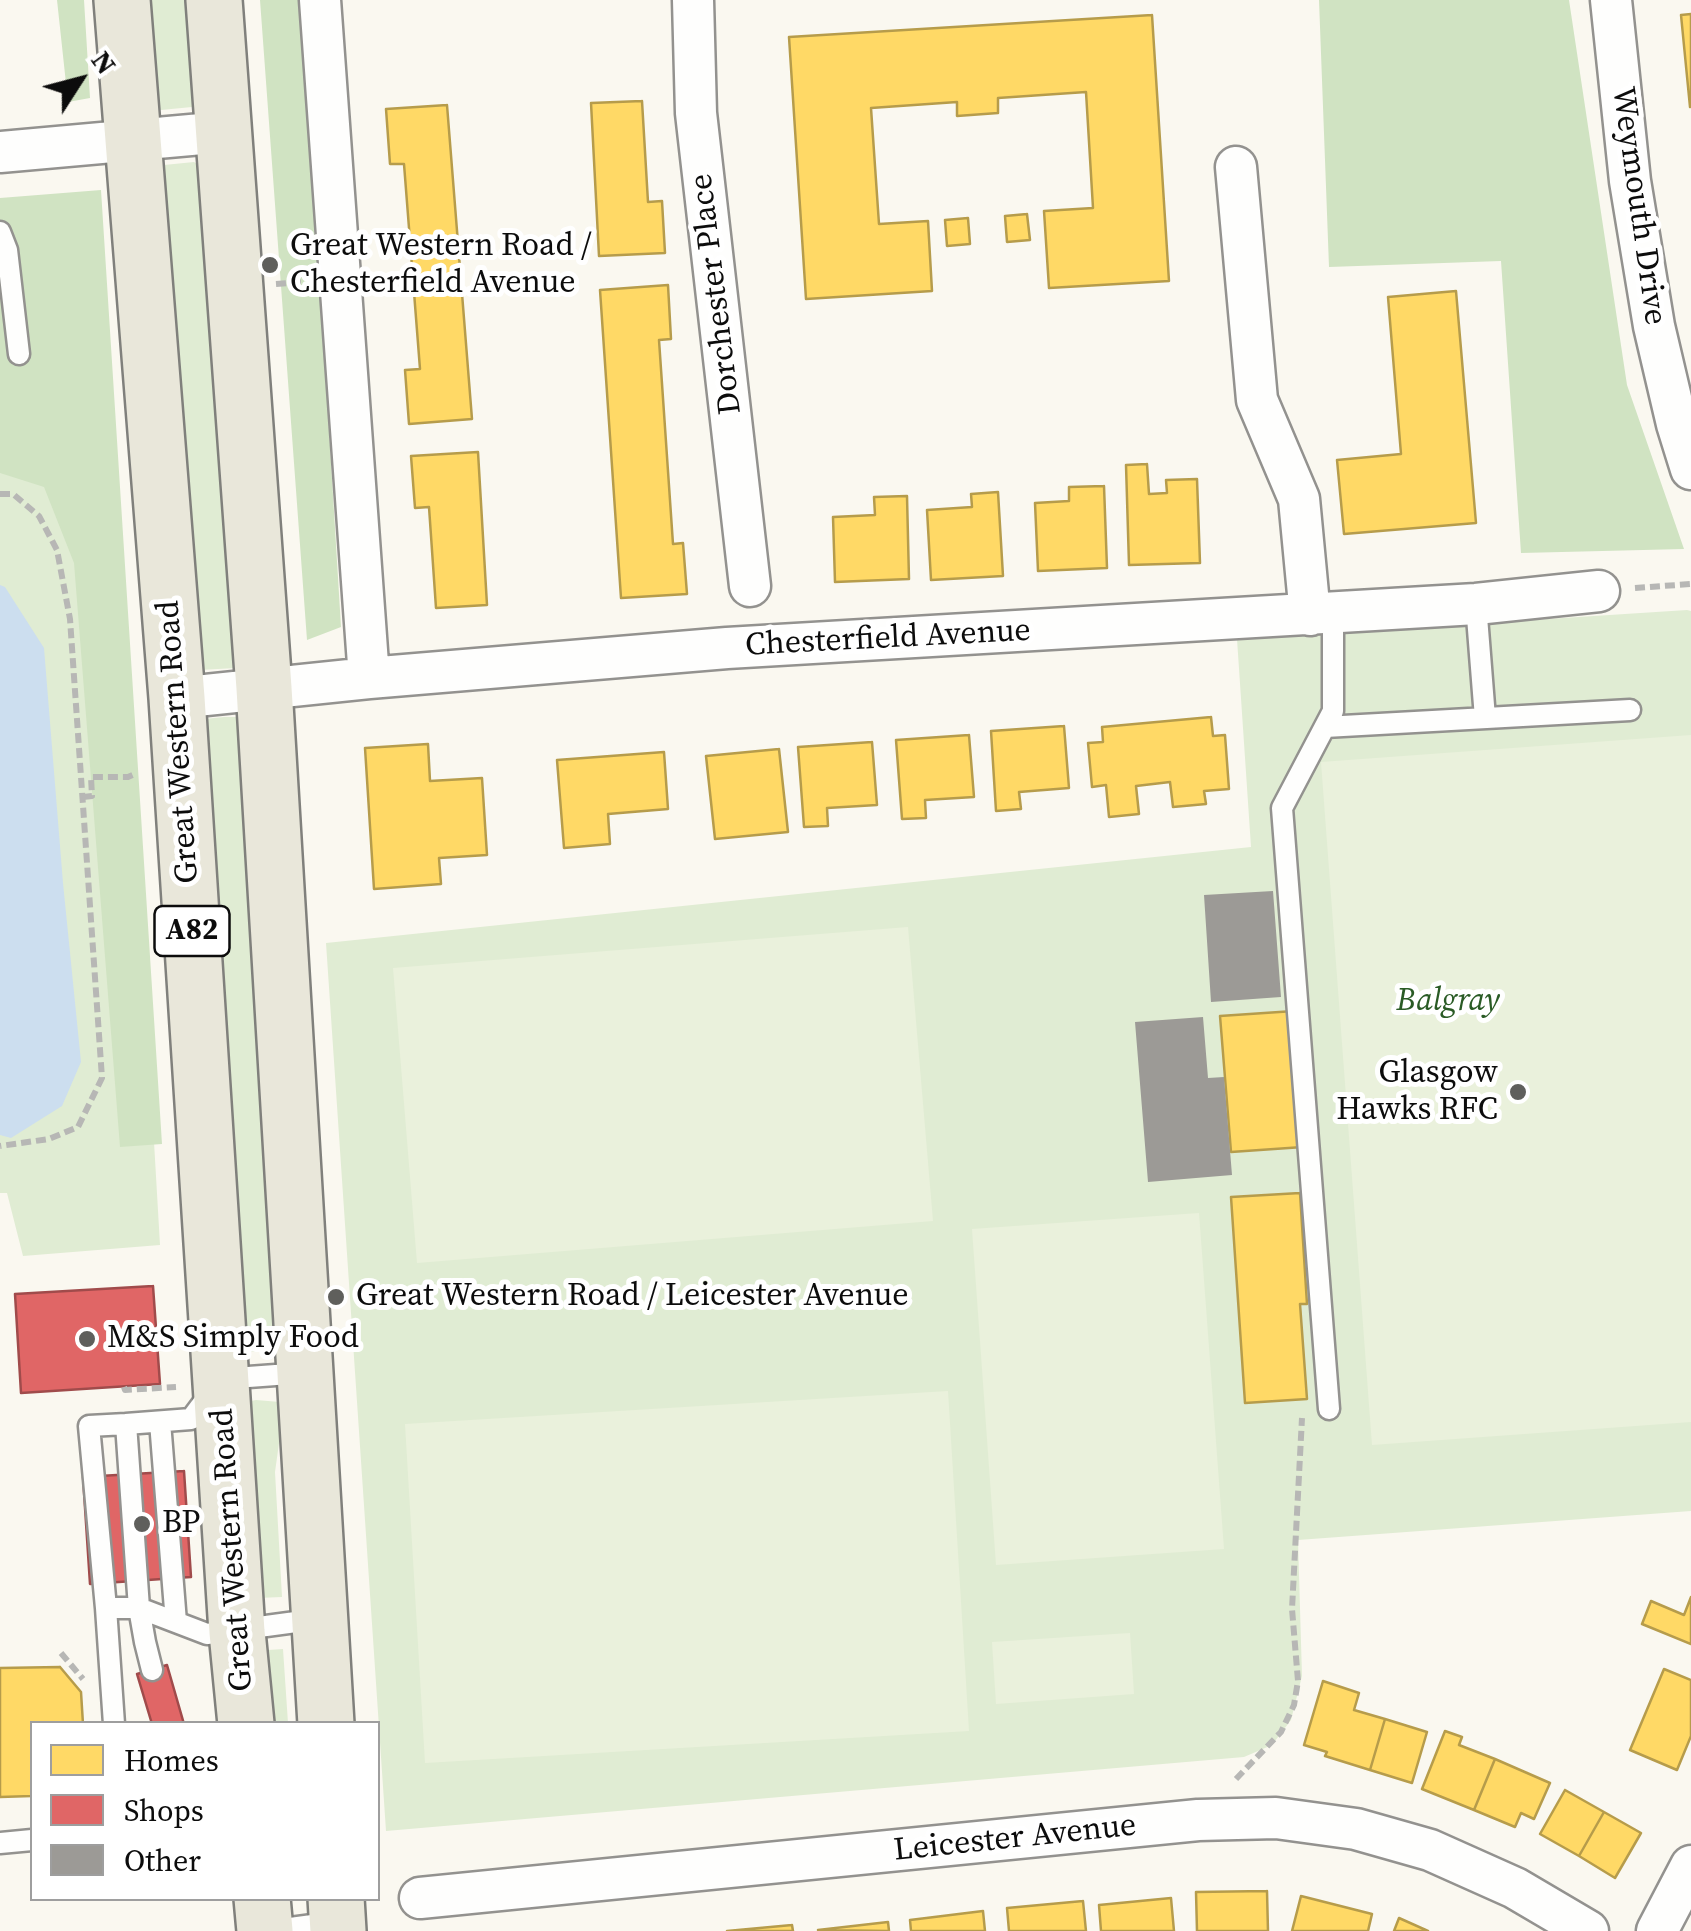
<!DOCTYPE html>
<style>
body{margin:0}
#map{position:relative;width:1691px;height:1931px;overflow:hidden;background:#faf8f0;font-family:"Source Serif 4",serif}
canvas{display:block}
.legend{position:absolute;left:30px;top:1721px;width:350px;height:180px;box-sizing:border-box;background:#fff;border:2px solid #9e9e9e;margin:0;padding:12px 18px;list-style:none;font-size:30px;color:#0c0c0c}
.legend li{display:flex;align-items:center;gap:20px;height:50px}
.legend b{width:50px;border:2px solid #9e9e9e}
.north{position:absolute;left:30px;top:30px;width:100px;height:100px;-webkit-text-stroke:8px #fff;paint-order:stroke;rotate:54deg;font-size:28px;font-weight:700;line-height:40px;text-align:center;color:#0c0c0c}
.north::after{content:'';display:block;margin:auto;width:35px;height:45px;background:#0c0c0c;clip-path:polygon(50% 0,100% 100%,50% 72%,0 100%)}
</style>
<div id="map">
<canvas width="1691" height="1931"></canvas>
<ul class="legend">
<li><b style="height:28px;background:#ffd966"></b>Homes</li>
<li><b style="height:28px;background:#e06666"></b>Shops</li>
<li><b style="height:28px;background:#9c9a96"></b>Other</li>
</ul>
<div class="north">N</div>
</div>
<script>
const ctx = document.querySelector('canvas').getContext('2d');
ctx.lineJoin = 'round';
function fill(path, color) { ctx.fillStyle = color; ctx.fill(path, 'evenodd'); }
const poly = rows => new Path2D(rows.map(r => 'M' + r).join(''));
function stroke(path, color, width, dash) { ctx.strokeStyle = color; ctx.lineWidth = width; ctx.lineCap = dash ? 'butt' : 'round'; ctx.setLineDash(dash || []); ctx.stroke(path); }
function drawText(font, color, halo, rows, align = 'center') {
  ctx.font = font + ' "Source Serif 4",serif'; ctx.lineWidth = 10; ctx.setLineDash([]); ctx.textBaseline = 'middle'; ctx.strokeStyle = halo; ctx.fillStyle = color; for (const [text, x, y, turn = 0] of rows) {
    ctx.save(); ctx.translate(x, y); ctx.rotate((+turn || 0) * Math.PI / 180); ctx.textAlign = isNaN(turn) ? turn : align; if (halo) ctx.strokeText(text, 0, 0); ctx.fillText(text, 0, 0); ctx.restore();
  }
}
const green = poly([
 [143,0,191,0,197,102,192,107,161,110,155,106],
 [194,162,206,170,236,668,200,670,159,175,164,165],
 [114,453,160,1245,23,1256,7,1193,0,1193,0,459],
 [1687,610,1691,611,1691,1511,1298,1540,1302,1676,1291,1720,1272,1745,1244,1757,386,1831,326,943,1251,847,1237,639],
 [224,717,240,717,278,1348,274,1350,244,1352,204,719],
 [256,1400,280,1402,281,1429,275,1472,282,1597,258,1598,246,1402],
 [283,1649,288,1723,262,1723,259,1653,268,1650]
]);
const forest = poly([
 [57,0,84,0,90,98,68,102],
 [260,0,303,0,341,627,307,640],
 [1319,0,1569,0,1627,385,1684,549,1521,553,1501,261,1329,267],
 [101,190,162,1144,120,1147,74,563,44,487,0,473,0,198]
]);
const pitch = poly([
 [1691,735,1691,1422,1372,1445,1321,762],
 [908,927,933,1221,417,1263,393,968],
 [1199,1213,1224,1549,996,1565,972,1229],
 [948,1391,969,1731,425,1763,405,1424],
 [1130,1633,1134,1694,996,1704,992,1642]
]);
const water = poly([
 [0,585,5,587,44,648,63,883,81,1062,62,1106,11,1138,0,1135]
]);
const homes = poly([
 [1691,14,1691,106,1690,107,1681,15,1691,14],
 [1152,15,1169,281,1049,288,1044,211,1093,208,1086,92,998,98,998,113,957,116,957,102,871,108,879,224,928,221,932,291,806,299,789,37,1152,15],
 [642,101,648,202,662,201,665,253,599,256,591,103,642,101],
 [447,105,472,419,409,424,405,370,420,369,404,164,390,164,386,109,447,105],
 [1027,214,1030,240,1007,242,1005,216,1027,214],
 [968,218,970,244,947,246,945,220,968,218],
 [668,285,671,339,659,340,673,544,683,543,687,594,621,598,600,290,668,285],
 [1456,291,1476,523,1344,534,1337,460,1401,454,1388,297,1456,291],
 [478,452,487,605,436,608,429,507,415,508,411,456,478,452],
 [1147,464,1149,494,1167,493,1166,480,1197,479,1200,563,1129,565,1126,465,1147,464],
 [1104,486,1107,568,1038,571,1035,503,1069,501,1069,487,1104,486],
 [998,492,1003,576,931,580,927,510,972,507,971,494,998,492],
 [907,496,909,579,835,582,833,517,875,515,874,497,907,496],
 [1211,717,1213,736,1225,735,1229,789,1204,791,1206,804,1173,807,1170,782,1136,786,1139,814,1109,817,1106,785,1092,787,1088,743,1103,742,1102,727,1211,717],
 [1064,726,1069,788,1019,792,1021,809,996,811,991,731,1064,726],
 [969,735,974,797,925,800,926,818,902,819,896,740,969,735],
 [872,742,877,805,827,808,828,826,804,827,798,747,872,742],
 [428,744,430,781,482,778,487,855,439,858,441,884,374,889,365,748,428,744],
 [779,749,788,832,715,839,706,756,779,749],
 [664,752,668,809,608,814,610,844,564,848,557,760,664,752],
 [1294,1011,1303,1147,1231,1152,1220,1016,1294,1011],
 [1300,1193,1307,1304,1300,1304,1307,1399,1245,1403,1231,1197,1300,1193],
 [1691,1597,1691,1644,1642,1624,1651,1601,1684,1615,1691,1597],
 [60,1667,81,1692,83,1724,32,1724,32,1796,0,1797,0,1668,60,1667],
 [1664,1669,1691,1680,1691,1736,1677,1770,1630,1750,1664,1669],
 [1323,1681,1359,1693,1354,1710,1385,1719,1370,1770,1325,1756,1327,1752,1304,1745,1323,1681],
 [1385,1719,1427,1732,1412,1783,1370,1770,1385,1719],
 [1445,1731,1462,1737,1459,1745,1495,1759,1474,1810,1422,1789,1445,1731],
 [1495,1759,1550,1783,1534,1819,1521,1813,1515,1827,1474,1810,1495,1759],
 [1565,1790,1604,1812,1579,1856,1540,1834,1565,1790],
 [1604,1812,1641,1833,1615,1878,1579,1856,1604,1812],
 [1267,1891,1268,1931,1197,1931,1196,1892,1267,1891],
 [1301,1896,1372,1914,1368,1931,1292,1931,1301,1896],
 [1171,1898,1174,1931,1101,1931,1099,1905,1171,1898],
 [1083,1901,1086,1931,1009,1931,1007,1908,1083,1901],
 [983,1911,985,1931,911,1931,910,1920,983,1911],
 [1399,1918,1428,1931,1394,1931,1399,1918],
 [888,1922,889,1931,818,1930,888,1922],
 [792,1925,793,1931,727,1931,792,1925]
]);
const shops = poly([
 [153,1286,160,1384,21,1393,15,1294,153,1286],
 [184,1471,191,1577,90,1584,83,1477,184,1471],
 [167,1665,184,1724,152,1724,137,1674,167,1665]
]);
const building = poly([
 [1273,891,1281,997,1211,1002,1204,895],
 [1203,1017,1208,1078,1224,1077,1232,1175,1148,1182,1135,1022]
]);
const path = poly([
 [276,284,304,282],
 [0,494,13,494,39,516,57,550,70,619,102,1078,78,1127,49,1139,0,1146],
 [1635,588,1691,584],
 [83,797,92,796,91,777,128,777,135,774],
 [124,1387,125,1390,176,1387],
 [61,1653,83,1679],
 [1236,1779,1281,1732,1294,1705,1298,1681,1292,1609,1302,1418]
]);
const lane = poly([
 [0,232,7,250,19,354],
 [1476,604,1485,718],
 [1325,727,1630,710],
 [303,1373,221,1379,191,1419,126,1424,139,1608,207,1634,318,1619],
 [1329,1409,1282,808,1333,711,1333,613],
 [160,1422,176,1622],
 [126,1424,89,1426,106,1608,139,1608,145,1642,152,1670],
 [106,1608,114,1724],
 [0,1843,32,1840],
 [268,1931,335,1922]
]);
const street = poly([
 [320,0,369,678],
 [693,0,696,113,750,586],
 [1611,0,1630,181,1654,326,1677,424,1691,469],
 [0,152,224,132],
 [1236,167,1257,400,1299,499,1310,615],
 [177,698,369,678,727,648,1476,604,1599,591],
 [420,1898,1198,1820,1276,1818,1356,1829,1430,1850,1515,1888,1588,1931],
 [1657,1931,1691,1866]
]);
const primary = poly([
 [122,0,177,698,237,1632,246,1724],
 [214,0,264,688,326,1724],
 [262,1898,265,1931],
 [336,1898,338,1931]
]);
const markers = [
 [270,265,10,"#5f5f5c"],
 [1518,1092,10,"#5f5f5c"],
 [336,1297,10,"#5f5f5c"],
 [87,1339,10,"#5f5f5c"],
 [142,1524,10,"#5f5f5c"]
];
const shields = [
 [192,931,75]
];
const shieldNames = [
 ["A82",192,931]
];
const streetNames = [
 ["Weymouth Drive",1638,206,82],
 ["Dorchester Place",717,294,-97],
 ["Chesterfield Avenue",888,639,-3],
 ["Great Western Road",179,742,-94],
 ["Great Western Road",233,1550,-94],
 ["Leicester Avenue",1015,1839,-6]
];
const poiNames = [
 ["Great Western Road /",290,247],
 ["Chesterfield Avenue",290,284],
 ["Glasgow",1498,1074,"right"],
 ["Hawks RFC",1498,1111,"right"],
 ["Great Western Road / Leicester Avenue",356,1297],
 ["M&S Simply Food",107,1339],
 ["BP",162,1524]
];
const parkNames = [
 ["Balgray",1448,1002]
];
fill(green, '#e0ecd3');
fill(forest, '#d0e3c2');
fill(pitch, '#eaf1dc');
fill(water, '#ccdeef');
fill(homes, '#ffd966');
stroke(homes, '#b69c4b', 2.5);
fill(shops, '#e06666');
stroke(shops, '#a04b4b', 2.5);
fill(building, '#9c9a96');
stroke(lane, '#93928f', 25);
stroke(street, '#93928f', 45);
stroke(primary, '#80807c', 60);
stroke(path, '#b7b7b5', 6, [10, 5]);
stroke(lane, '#fefefd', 20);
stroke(street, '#fefefd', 40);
stroke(primary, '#e9e7da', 55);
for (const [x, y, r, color] of markers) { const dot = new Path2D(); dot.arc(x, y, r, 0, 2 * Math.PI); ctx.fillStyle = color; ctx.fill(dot); stroke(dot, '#fff', 4); }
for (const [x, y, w] of shields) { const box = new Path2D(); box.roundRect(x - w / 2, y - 25, w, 50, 8); ctx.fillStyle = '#fff'; ctx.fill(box); stroke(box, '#0c0c0c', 2.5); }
drawText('bold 30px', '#0c0c0c', null, shieldNames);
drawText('32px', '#0c0c0c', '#fff', streetNames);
drawText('32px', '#0c0c0c', '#fff', poiNames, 'left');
drawText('italic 32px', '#2a5b25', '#fff', parkNames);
</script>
